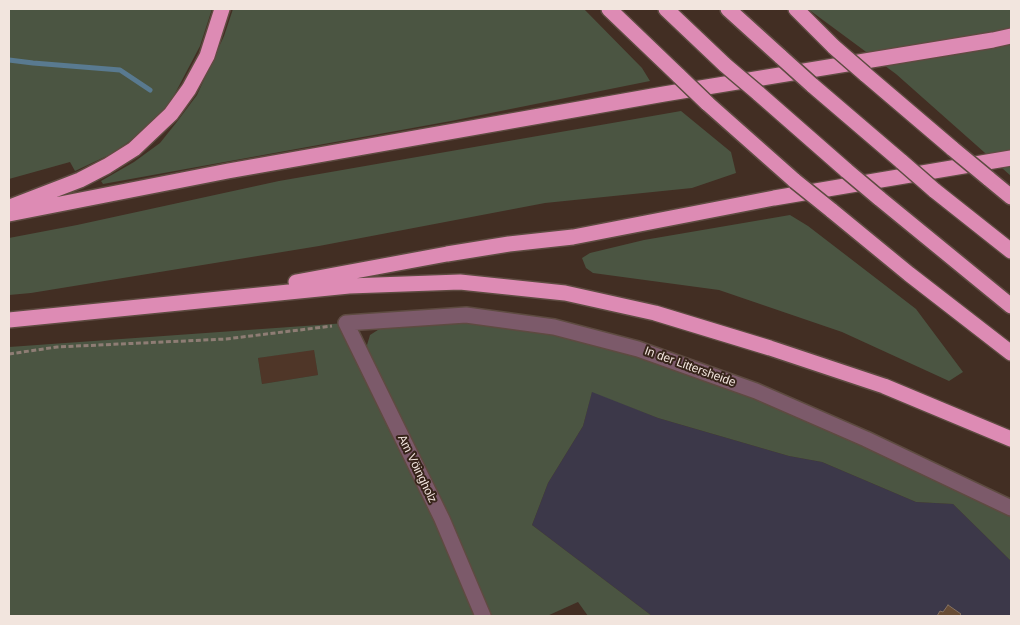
<!DOCTYPE html>
<meta charset="utf-8">
<style>
body{margin:0}
#map{position:relative;width:1020px;height:625px;overflow:hidden;background:#422e23;font-family:Arial,sans-serif}
canvas{display:block}
.frame{position:absolute;inset:0;border:10px solid #f2e5de;pointer-events:none}
</style>
<div id="map">
<canvas width="1020" height="625"></canvas>
<div class="frame"></div>
</div>
<script>
const ctx = document.querySelector('canvas').getContext('2d');
ctx.lineJoin = 'round';
function fill(path, color) { ctx.fillStyle = color; ctx.fill(path, 'evenodd'); }
const poly = rows => new Path2D(rows.map(r => 'M' + r).join(''));
function stroke(path, color, width, dash) { ctx.strokeStyle = color; ctx.lineWidth = width; ctx.lineCap = dash ? 'butt' : 'round'; ctx.setLineDash(dash || []); ctx.stroke(path); }
function drawText(font, color, halo, rows, align = 'center') {
  ctx.font = font + ' Arial,sans-serif'; ctx.lineWidth = 4; ctx.setLineDash([]); ctx.textBaseline = 'middle'; ctx.strokeStyle = halo; ctx.fillStyle = color; for (const [text, x, y, turn = 0] of rows) {
    ctx.save(); ctx.translate(x, y); ctx.rotate((+turn || 0) * Math.PI / 180); ctx.textAlign = isNaN(turn) ? turn : align; if (halo) ctx.strokeText(text, 0, 0); ctx.fillText(text, 0, 0); ctx.restore();
  }
}
const commercial = poly([
 [592,391,658,418,789,456,822,462,916,502,953,504,1011,561,1011,616,652,616,532,525,548,483,583,426]
]);
const built = poly([
 [314,349,318,375,262,384,258,358]
]);
const green = poly([
 [9,9,212,9,200,46,170,103,140,134,111,154,75,171,70,162,9,179],
 [233,9,584,9,642,68,650,81,451,121,103,184,101,181,134,162,160,143,176,123,197,95,224,36],
 [808,9,1011,9,1011,176,896,74],
 [681,111,731,152,736,173,692,188,545,203,319,246,31,293,9,295,9,238,77,225,279,181],
 [790,215,808,226,916,309,963,372,949,381,842,332,719,290,593,273,586,268,582,258,590,253,644,240],
 [451,322,488,324,593,342,721,383,1011,511,1011,561,953,504,916,502,822,462,789,456,658,418,592,392,583,426,548,483,532,525,652,616,588,616,578,602,547,616,492,616,440,496,368,352,367,345,370,335,381,328,397,324],
 [346,323,483,616,9,616,9,347],
 [314,350,318,375,262,384,258,358]
]);
const stream = poly([
 [9,60,33,63,120,70,150,90]
]);
const building = poly([
 [948,605,961,614,959,616,937,616,940,611,943,612,948,605]
]);
const path = poly([
 [9,354,57,347,226,339,332,326]
]);
const minor = poly([
 [483,616,442,519,346,323,466,315,554,327,638,349,756,391,866,439,1011,508]
]);
const highway = poly([
 [609,9,679,76],
 [666,9,725,65],
 [728,9,781,57],
 [796,9,834,47],
 [865,74,953,149],
 [812,85,902,162],
 [758,93,847,171],
 [707,103,795,181],
 [988,178,1011,197],
 [934,190,1011,251],
 [879,198,1011,306],
 [10,207,80,180,107,166,134,149,153,131,171,114,189,89,207,56,222,9],
 [831,210,909,274,1011,353],
 [9,214,228,171,664,94,993,40,1011,36],
 [296,282,447,254,509,244,573,237,774,198,1011,158],
 [9,320,349,286,460,282,565,293,655,313,770,348,884,386,1011,439]
]);
const highwayBridge = poly([
 [834,47,865,74],
 [781,57,812,85],
 [725,65,758,93],
 [679,76,707,103],
 [953,149,988,178],
 [902,162,934,190],
 [847,171,879,198],
 [795,181,831,210]
]);
const streetNames = [
 ["In der Littersheide",690,367,20],
 ["Am Vöingholz",417,469,64]
];
fill(commercial, '#3c3849');
fill(built, '#4f3628');
fill(green, '#4b5542');
stroke(stream, '#597a90', 5);
fill(building, '#674c35');
stroke(building, '#857161', 1);
stroke(minor, '#5e4b41', 18);
stroke(highway, '#5e4b41', 18);
stroke(path, '#8e7d74', 3, [5, 2.5]);
stroke(minor, '#7c5a6a', 15);
stroke(highway, '#dd8bb4', 15);
stroke(highwayBridge, '#5e4b41', 18, []);
stroke(highwayBridge, '#dd8bb4', 15);
drawText('12px', '#f2e5de', '#37241a', streetNames);
</script>
